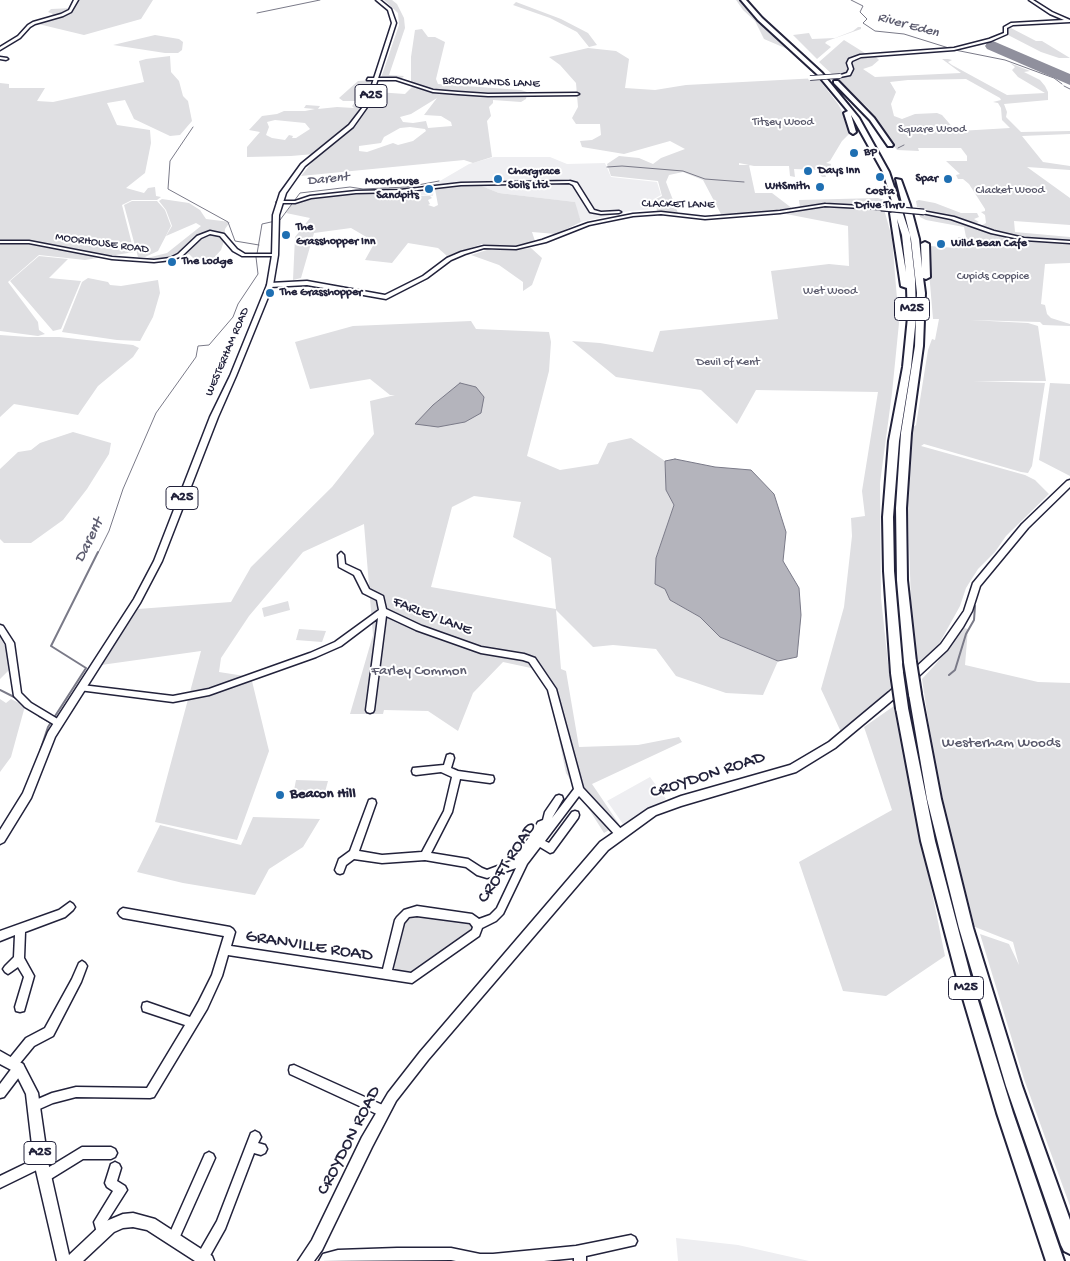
<!DOCTYPE html>
<style>
body{margin:0}
canvas{display:block;background:#fff}
</style>
<canvas width="1070" height="1261"></canvas>
<script>
const ctx = document.querySelector('canvas').getContext('2d');
ctx.lineJoin = 'round';
function fill(path, color) { ctx.fillStyle = color; ctx.fill(path, 'evenodd'); }
const poly = rows => new Path2D(rows.map(r => 'M' + r).join(''));
function stroke(path, color, width, dash) { ctx.strokeStyle = color; ctx.lineWidth = width; ctx.lineCap = dash ? 'butt' : 'round'; ctx.setLineDash(dash || []); ctx.stroke(path); }
function drawText(font, color, halo, rows, align = 'center') {
  ctx.font = font + ' "Gochi Hand",sans-serif'; ctx.lineWidth = 4; ctx.setLineDash([]); ctx.textBaseline = 'middle'; ctx.strokeStyle = halo; ctx.fillStyle = color; for (const [text, x, y, turn = 0] of rows) {
    ctx.save(); ctx.translate(x, y); ctx.rotate((+turn || 0) * Math.PI / 180); ctx.textAlign = isNaN(turn) ? turn : align; if (halo) ctx.strokeText(text, 0, 0); ctx.fillText(text, 0, 0); ctx.restore();
  }
}
const built = poly([
 [494,157,550,157,567,164,605,163,611,177,657,182,661,195,654,199,655,209,630,211,581,222,574,202,499,193,478,185,434,187,433,196,412,195,401,189,433,185,469,164],
 [650,777,666,799,623,824,607,801],
 [676,1238,738,1245,809,1261,678,1261]
]);
const green = poly([
 [77,0,153,0,141,19,84,35,34,23,49,17,53,14,48,12,51,9,73,8],
 [384,0,392,0,397,4,404,18,405,28,389,75,404,76,401,79,381,78,399,25,398,13],
 [736,0,740,0,760,22,792,51,764,39,755,21,743,10],
 [516,2,561,19,588,33,597,45,589,47,577,32,550,18,513,5],
 [858,27,861,27,861,29,827,41,825,43,831,47,817,59,793,35,809,33,812,39,835,38,853,31],
 [1009,27,1036,41,1042,41,1070,58,1059,58,1041,52,1008,35,1006,28],
 [422,29,428,37,435,37,445,42,436,79,438,84,521,90,527,92,526,99,521,102,493,100,493,103,489,107,491,116,487,121,492,157,473,163,464,160,301,176,317,156,314,154,291,156,247,157,247,147,260,132,249,130,262,116,277,114,284,111,305,111,315,109,304,108,306,105,320,106,318,109,337,107,354,108,352,106,356,101,343,101,339,98,358,81,371,80,370,85,378,85,377,92,405,94,413,86,411,81,411,57,415,30],
 [437,98,424,115,441,116,451,122,452,126,428,128,426,121,413,123,403,122,400,117,411,114],
 [275,120,305,123,310,129,296,138,292,138,293,136,289,135,285,140,272,138,266,135,269,127,267,122],
 [410,127,425,129,426,131,413,141,398,145,393,143,367,152,359,151,359,146,381,143,384,137,400,128],
 [155,35,179,39,183,42,182,50,178,53,165,53,113,45],
 [844,40,868,55,858,55,850,60,848,74,834,76,819,62],
 [989,45,995,45,1070,77,1070,81],
 [588,48,616,51,629,59,625,88,655,90,686,85,818,78,838,104,846,118,851,132,842,141,830,161,826,163,831,164,829,173,825,174,826,177,822,177,819,173,822,173,821,170,794,169,795,177,790,176,789,166,754,166,739,163,739,165,749,165,755,193,772,193,793,209,818,205,800,207,799,200,878,198,885,200,888,204,889,207,846,205,884,209,892,238,899,323,892,393,880,483,881,598,891,691,841,732,821,689,844,607,852,536,851,518,865,516,862,491,878,392,756,390,737,424,701,390,616,377,572,341,600,343,653,352,660,331,778,319,771,271,829,264,849,266,848,226,786,214,792,210,722,216,703,180,683,172,669,175,666,182,678,213,657,213,656,199,662,196,658,181,611,176,607,164,619,156,639,158,653,164,661,158,685,149,670,141,624,154,582,147,580,141,592,140,601,135,600,124,576,124,572,118,578,107,576,83,560,65,549,57],
 [170,56,171,72,179,81,183,96,188,101,192,121,180,135,170,136,134,119,125,100,107,103,117,125,150,130,151,143,145,173,126,188,144,193,148,188,155,187,156,196,161,197,157,200,132,200,122,205,134,252,85,260,39,255,8,282,38,322,39,330,45,334,38,336,0,331,0,83,9,84,9,88,45,88,37,101,53,102,144,82,139,61,146,59],
 [861,56,875,56,879,60,872,66,863,69,875,77,961,73,942,59,948,59,952,60,948,62,952,65,1007,95,1045,93,1018,77,1012,70,1015,67,1010,63,1030,71,1024,72,1040,80,1045,86,1048,92,1048,100,1004,104,1007,112,1006,117,1021,132,1070,131,1070,134,1022,136,1043,162,1070,166,1070,170,1027,167,1070,198,1070,225,1014,221,1015,232,1070,237,1070,241,1024,238,981,226,986,223,985,215,981,212,985,211,985,209,969,184,963,179,958,179,956,175,960,174,946,161,967,161,967,156,961,148,918,148,919,151,897,150,867,110,870,111,869,109,834,77,850,75,850,63],
 [966,79,1000,98,1001,100,993,102,998,103,1001,108,1002,120,1010,128,959,131,955,130,942,115,937,113,915,114,902,119,894,116,891,104,896,92,890,82,908,80],
 [479,185,499,193,575,202,581,222,556,234,532,232,535,241,513,247,482,244,447,256,438,248,408,243,392,263,365,260,375,242,351,228,314,233,301,278,293,280,295,237,310,218,286,213,291,205,311,197,396,192,410,196,430,196,432,198,428,200,430,204,428,205,434,207,438,205,435,189,438,187],
 [162,199,189,203,200,210,206,219,230,222,225,229,224,241,221,250,213,259,197,262,189,254,163,263,143,259,167,253,201,226,196,223,166,236,172,226,166,210,159,201],
 [919,200,935,203,961,213,977,213,979,217,974,219,979,222,974,224,951,216,929,212,928,210,917,207,916,201],
 [132,201,157,201,165,210,171,226,158,251,145,257,138,257,124,205],
 [919,213,950,218,1024,239,1070,243,1070,263,1045,264,1041,304,1045,305,1047,314,1051,318,1070,324,1070,326,1043,325,1040,322,970,320,1028,323,1038,326,1046,381,973,381,1045,383,1032,466,1028,473,1021,472,924,444,921,446,1025,475,1035,480,1049,494,1006,536,995,552,978,569,966,588,960,606,939,644,924,664,917,665,911,602,907,486,913,427,916,425,928,350,932,339,935,340,939,319,933,319,927,248,930,246,955,248,958,245,957,240,959,240,958,237,966,237,964,227,926,220,920,217],
 [531,248,542,258,532,285,523,291,523,282,499,265,471,255,487,250,513,250],
 [39,256,68,259,49,278,81,281,61,329,53,331,10,281],
 [88,278,108,282,110,285,121,286,158,280,160,293,153,317,140,341,117,340,62,332,82,282],
 [471,321,476,329,549,332,551,342,549,371,527,456,560,470,598,464,608,443,631,438,665,461,666,490,674,505,656,558,670,600,700,617,720,637,778,661,763,695,726,693,676,676,656,649,613,645,593,647,556,610,561,669,566,671,579,747,638,745,679,737,682,742,592,784,619,824,604,833,566,773,545,671,503,662,473,693,458,731,428,711,384,710,383,714,350,714,373,635,364,524,303,552,249,616,221,658,219,672,251,677,269,751,237,840,155,822,201,651,101,665,138,609,231,602,251,567,332,487,374,434,370,401,395,395,390,395,370,379,310,389,295,342,353,326],
 [474,496,521,502,513,537,551,558,556,609,431,587,452,507],
 [0,335,28,337,59,337,133,345,139,348,133,357,98,386,78,415,14,404,0,417],
 [1050,383,1070,384,1070,476,1039,460],
 [73,432,111,443,109,454,87,489,63,520,31,543,4,543,0,539,0,469,18,452,31,450,40,443],
 [288,601,290,610,264,617,262,608],
 [964,628,968,629,965,665,1038,682,1070,683,1070,1206,1024,1079,980,934,1009,944,1019,965,1013,942,975,927,938,786,922,679,935,665],
 [299,629,326,631,322,642,296,640],
 [0,637,7,650,10,669,0,679],
 [0,699,6,703,11,699,25,706,11,757,0,772],
 [894,706,945,956,886,996,843,991,799,862,892,810,864,727],
 [296,780,328,781,324,796,293,795],
 [253,817,320,819,303,847,269,869,255,895,183,883,137,872,160,825,241,845],
 [412,914,471,922,474,929,414,974,395,971,392,962,403,922]
]);
const water = poly([
 [460,383,476,387,484,397,481,413,465,422,438,427,415,424,433,405,460,383],
 [675,459,715,467,751,470,774,494,786,532,783,561,799,588,801,615,797,657,778,661,720,637,700,617,670,600,665,589,655,584,656,558,674,505,666,490,665,461,675,459]
]);
const streamFar1 = poly([
 [851,0,863,6,860,12,867,19,863,23,875,31,904,34,952,49],
 [257,13,320,0],
 [955,50,1005,60,1054,78,1062,84],
 [1064,86,1070,89],
 [193,127,170,161,168,189,228,222,235,241,259,245],
 [898,148,904,145],
 [607,167,622,166,683,171,705,179,744,182],
 [257,254,262,224,280,220,300,193,350,187,363,189,407,187,439,181],
 [98,553,109,531,123,489,156,413,196,357,198,346,209,345,233,317,238,304,258,274,256,257]
]);
const stream = poly([
 [949,675,955,670,966,634,974,620,975,606],
 [0,690,18,699],
 [39,716,50,722],
 [40,751,48,727,86,668,51,646,98,552]
]);
const runway = poly([
 [993,41,1070,74,1070,85,987,49,985,46,987,43,993,41]
]);
const minor = poly([
 [74,0,78,0,71,12,63,16,35,24,30,27,20,38,0,50,0,47,18,36,28,25,33,22,61,14,69,10,74,0],
 [1029,0,1033,0,1052,12,1070,20,1070,22,1013,25,1007,28,1007,34,991,41,954,50,861,57,852,61,851,63,853,69,850,75,840,77,838,76,847,73,849,69,847,63,849,59,860,55,954,48,989,39,1004,33,1004,27,1011,23,1064,20,1050,14,1029,0],
 [0,57,7,58,8,59,6,60,0,59,0,57],
 [368,78,396,78,433,90,458,92,488,94,577,93,579,94,577,95,488,96,458,94,433,92,396,80,367,80,368,78],
 [570,181,577,183,594,210,601,212,619,211,621,212,619,213,601,214,590,212,573,185,569,183,461,185,400,192,356,193,311,198,295,203,279,203,277,202,279,201,295,201,310,196,356,191,400,190,461,183,570,181],
 [825,204,881,207,883,208,881,209,825,206,780,213,705,219,661,214,633,216,589,225,546,242,516,249,484,248,465,254,451,260,427,278,386,299,307,285,270,287,267,285,270,283,307,281,385,295,423,276,447,258,461,252,484,246,516,247,542,240,588,223,633,214,661,212,705,217,780,211,825,204],
 [922,211,954,217,994,231,1024,238,1070,241,1070,243,1024,240,991,233,951,219,922,213,922,211],
 [210,231,224,234,237,249,245,254,275,254,277,255,275,256,242,256,233,251,220,236,210,234,201,238,182,256,171,260,154,262,112,259,29,243,0,243,0,241,29,241,112,257,154,260,170,258,178,254,197,236,210,231],
 [341,552,344,555,345,564,360,571,369,589,383,596,386,609,422,626,481,647,524,654,535,658,556,689,583,788,623,831,624,834,623,837,620,838,617,837,579,796,545,841,549,843,572,812,575,811,578,812,579,815,578,818,553,852,550,853,540,847,527,864,503,914,496,921,482,928,479,936,412,983,228,955,222,976,207,1009,154,1097,150,1098,76,1097,53,1103,35,1111,31,1110,30,1106,31,1102,52,1093,76,1087,147,1088,185,1025,143,1011,142,1007,143,1003,147,1002,190,1017,199,1001,212,975,224,936,123,918,120,916,118,913,120,910,123,908,230,927,233,929,235,932,231,946,383,969,395,920,397,917,404,910,417,906,472,914,479,919,490,915,497,908,516,868,487,878,477,875,466,867,425,860,382,863,354,859,346,865,343,873,340,874,337,873,335,870,339,859,350,851,369,800,372,799,375,800,376,803,359,851,382,855,422,852,444,811,452,777,441,772,416,775,413,774,412,771,413,768,444,765,447,755,450,754,453,755,454,758,451,768,458,771,493,776,494,779,493,782,490,783,460,779,452,812,431,853,468,859,482,868,487,870,511,861,510,859,512,856,528,839,538,822,543,820,545,812,556,796,559,795,562,796,563,799,552,818,574,789,548,690,529,662,523,660,481,653,416,630,386,616,374,710,373,712,370,713,367,712,366,710,378,618,341,646,316,657,209,695,173,702,79,690,78,688,79,686,82,685,173,696,209,689,310,653,335,642,379,610,377,600,363,593,354,575,339,567,338,555,341,552],
 [417,916,470,923,473,927,472,930,411,973,392,970,404,923,409,917,417,916],
 [0,625,3,626,14,643,21,693,31,703,61,721,62,723,61,725,58,726,55,725,25,707,14,696,6,644,0,634,0,625],
 [70,902,73,904,75,907,73,910,65,917,25,932,24,958,34,976,24,1011,20,1012,16,1011,15,1007,24,977,18,967,11,972,8,974,5,972,3,969,5,966,14,957,15,935,0,941,0,931,59,910,70,902],
 [82,961,85,963,87,966,81,982,53,1036,34,1046,20,1063,23,1064,24,1068,23,1072,4,1097,0,1098,0,1084,12,1068,9,1067,8,1063,9,1059,26,1038,45,1028,72,979,79,963,82,961],
 [294,1065,387,1107,388,1111,387,1115,383,1116,379,1115,290,1074,289,1070,290,1066,294,1065],
 [255,1131,259,1133,261,1137,258,1143,265,1145,267,1149,265,1153,261,1155,254,1153,225,1229,207,1261,197,1261,196,1258,198,1254,217,1221,251,1133,255,1131],
 [82,1147,111,1147,115,1149,117,1153,115,1157,111,1159,83,1159,49,1180,45,1182,41,1180,39,1176,41,1172,82,1147],
 [209,1152,213,1154,215,1158,177,1243,173,1245,169,1243,167,1239,169,1235,205,1154,209,1152],
 [41,1156,45,1158,47,1162,45,1166,0,1188,0,1176,41,1156],
 [115,1162,119,1164,121,1168,117,1181,125,1186,127,1190,106,1223,108,1232,106,1236,102,1238,98,1236,94,1222,113,1191,107,1187,105,1183,111,1164,115,1162],
 [631,1235,635,1237,637,1241,635,1245,586,1256,586,1261,574,1261,574,1258,544,1261,456,1261,451,1260,319,1261,323,1254,338,1250,397,1248,451,1248,480,1254,493,1254,576,1246,631,1235]
]);
const major = poly([
 [376,0,380,0,391,9,396,23,370,103,353,127,305,166,286,193,279,215,278,255,273,285,236,376,218,417,162,561,140,603,55,737,31,798,4,842,0,844,0,830,23,793,48,732,134,599,154,561,210,417,230,376,267,285,272,255,273,215,280,193,301,164,349,125,366,103,392,23,388,10,376,0],
 [1070,480,1070,487,1028,528,980,586,972,611,963,627,947,650,895,698,835,748,796,772,681,806,656,815,608,850,428,1060,396,1101,372,1147,322,1250,314,1261,298,1261,312,1240,362,1137,388,1093,420,1052,600,842,648,809,681,796,790,765,829,742,889,692,941,644,964,611,973,583,1022,524,1067,481,1070,480],
 [0,1051,23,1064,38,1093,48,1162,69,1255,104,1222,123,1214,133,1213,155,1219,212,1256,214,1261,195,1261,147,1230,133,1227,123,1228,114,1232,83,1261,57,1261,34,1162,26,1094,15,1072,0,1064,0,1051]
]);
const highway = poly([
 [741,0,746,0,762,18,822,73,859,118,889,172,910,235,915,279,916,317,911,367,899,441,893,517,894,571,903,673,901,676,897,678,893,676,891,673,884,571,883,517,889,441,903,367,908,317,907,288,901,286,890,213,895,211,883,172,854,120,851,115,856,132,853,134,850,132,844,113,848,111,818,75,758,20,741,0],
 [897,219,902,235,906,272,897,219],
 [834,81,838,81,874,118,893,145,892,146,888,146,870,120,834,83,834,81],
 [896,179,901,180,910,205,919,239,922,268,921,244,925,242,929,244,930,277,926,279,923,278,925,293,923,346,911,433,906,508,907,580,916,662,914,665,910,667,906,665,904,662,897,580,896,508,901,433,915,346,917,293,911,239,896,179],
 [915,689,919,690,921,694,941,799,973,928,1022,1086,1070,1220,1070,1254,1064,1251,1061,1245,1006,1086,959,928,927,799,909,694,911,690,915,689],
 [902,703,906,704,908,708,935,841,971,978,1013,1113,1064,1261,1046,1261,997,1113,957,978,921,841,896,708,898,704,902,703]
]);
const minorBridgeFar1 = poly([
 [810,78,840,76]
]);
const minorBridge = poly([
 [881,208,924,212]
]);
const highwayBridge = poly([
 [910,662,915,694],
 [897,673,902,708]
]);
const markers = [
 [854,153,5,"#1f6fb2"],
 [808,171,5,"#1f6fb2"],
 [880,177,5,"#1f6fb2"],
 [498,179,5,"#1f6fb2"],
 [948,179,5,"#1f6fb2"],
 [820,187,5,"#1f6fb2"],
 [429,189,5,"#1f6fb2"],
 [286,235,5,"#1f6fb2"],
 [941,244,5,"#1f6fb2"],
 [172,262,5,"#1f6fb2"],
 [270,293,5,"#1f6fb2"],
 [280,795,5,"#1f6fb2"]
];
const farStreetnames = [
 ["BROOMLANDS LANE",491,83,2],
 ["CLACKET LANE",678,205,1],
 ["MOORHOUSE ROAD",102,244,8],
 ["WESTERHAM ROAD",228,352,-67]
];
const farParknames = [
 ["Titsey Wood",783,123],
 ["Square Wood",932,130],
 ["Clacket Wood",1010,191],
 ["Cupids Coppice",993,277],
 ["Wet Wood",830,292],
 ["Devil of Kent",728,363]
];
const farPoinames = [
 ["BP",864,153],
 ["Days Inn",818,171],
 ["Chargrace",508,172],
 ["Soils Ltd",508,186],
 ["Spar",938,179,"right"],
 ["Moorhouse",419,182,"right"],
 ["Sandpits",419,196,"right"],
 ["WHSmith",810,187,"right"],
 ["Costa",880,192,"center"],
 ["Drive Thru",880,206,"center"],
 ["The",296,228],
 ["Grasshopper Inn",296,242],
 ["Wild Bean Cafe",951,244],
 ["The Lodge",182,262],
 ["The Grasshopper",280,293]
];
const farWaternames = [
 ["River Eden",908,26,15],
 ["Darent",328,180,-6]
];
const shields = [
 [371,96,32],
 [912,309,35],
 [182,498,32],
 [966,988,35],
 [40,1153,32]
];
const shieldNames = [
 ["A25",371,96],
 ["M25",912,309],
 ["A25",182,498],
 ["M25",966,988],
 ["A25",40,1153]
];
const streetNames = [
 ["FARLEY LANE",432,617,21]
];
const parkNames = [
 ["Farley Common",419,672],
 ["Westerham Woods",1001,744]
];
const poiNames = [
 ["Beacon Hill",290,795]
];
const waterNames = [
 ["Darent",90,541,-64]
];
const nearStreetnames = [
 ["CROYDON ROAD",708,776,-18],
 ["CROFT ROAD",508,863,-57],
 ["GRANVILLE ROAD",309,947,9],
 ["CROYDON ROAD",350,1141,-63]
];
fill(built, '#eeeef1');
fill(green, '#dfdfe2');
fill(water, '#b4b4bc');
stroke(water, '#7a7a88', 1);
stroke(streamFar1, '#7a7a88', 1);
stroke(stream, '#7a7a88', 2);
fill(runway, '#90909d');
stroke(minor, '#22223b', 3);
stroke(major, '#22223b', 3);
stroke(highway, '#22223b', 4);
fill(minor, '#fff');
fill(major, '#fff');
fill(highway, '#fff');
stroke(minorBridgeFar1, '#22223b', 5.5, []);
stroke(minorBridge, '#22223b', 7, []);
stroke(highwayBridge, '#22223b', 16, []);
stroke(minorBridgeFar1, '#fff', 4);
stroke(minorBridge, '#fff', 4.5);
stroke(highwayBridge, '#fff', 12);
for (const [x, y, r, color] of markers) { const dot = new Path2D(); dot.arc(x, y, r, 0, 2 * Math.PI); ctx.fillStyle = color; ctx.fill(dot); stroke(dot, '#fff', 2); }
drawText('12px', '#22223b', '#fff', farStreetnames);
drawText('12px', '#5b5b6d', '#fff', farParknames);
drawText('bold 12px', '#22223b', '#fff', farPoinames, 'left');
drawText('italic 14px', '#5c5c6f', '#fff', farWaternames);
for (const [x, y, w] of shields) { const box = new Path2D(); box.roundRect(x - w / 2, y - 11.5, w, 23, 4); ctx.fillStyle = '#fff'; ctx.fill(box); stroke(box, '#22223b', 1); }
drawText('bold 14px', '#22223b', null, shieldNames);
drawText('15px', '#22223b', '#fff', streetNames);
drawText('15px', '#5b5b6d', '#fff', parkNames);
drawText('bold 15px', '#22223b', '#fff', poiNames, 'left');
drawText('italic 16px', '#5c5c6f', '#fff', waterNames);
drawText('18px', '#22223b', '#fff', nearStreetnames);
</script>
